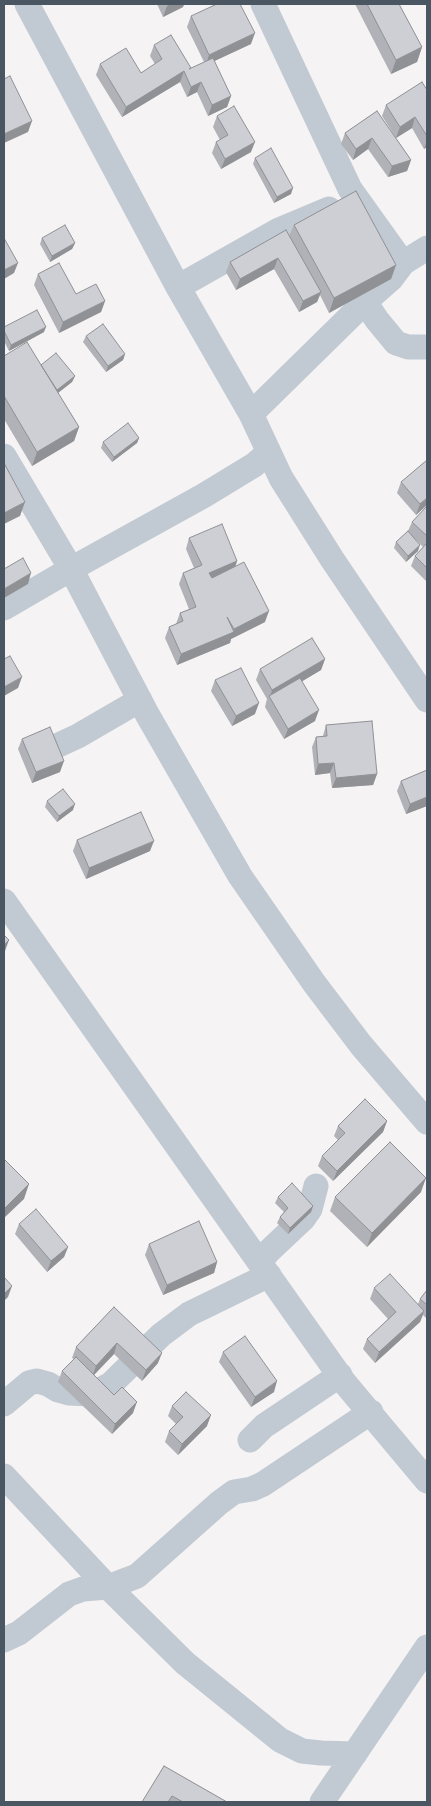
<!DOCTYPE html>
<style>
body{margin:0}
#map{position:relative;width:431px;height:1806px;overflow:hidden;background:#f5f3f3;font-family:"DejaVu Sans",sans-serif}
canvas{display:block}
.frame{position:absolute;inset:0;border:5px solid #4a5661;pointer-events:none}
</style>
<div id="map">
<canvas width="431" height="1806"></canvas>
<div class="frame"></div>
</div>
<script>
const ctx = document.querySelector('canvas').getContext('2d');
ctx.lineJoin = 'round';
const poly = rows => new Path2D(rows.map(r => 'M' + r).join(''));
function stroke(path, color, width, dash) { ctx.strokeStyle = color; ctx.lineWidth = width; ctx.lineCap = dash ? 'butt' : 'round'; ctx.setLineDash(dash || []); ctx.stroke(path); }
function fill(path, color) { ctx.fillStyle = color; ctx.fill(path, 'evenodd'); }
const minor = poly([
 [27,4,178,287,251,414,281,478,332,559,427,700],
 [263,4,350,189,403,263],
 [178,287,279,230,329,209],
 [365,302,377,320,396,343,408,347,427,347],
 [251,414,365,302,391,279,403,263,427,248],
 [4,456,71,569,147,714,240,876,314,983,361,1045,427,1122],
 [4,608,71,569,203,496,254,465,268,453],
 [50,749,78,736,140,700],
 [4,901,344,1382,427,1481],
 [260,1262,268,1252,303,1219,310,1209,316,1186],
 [4,1404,29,1383,37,1381,48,1384,58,1390,69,1393,92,1394,111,1384,161,1335,189,1314,269,1275],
 [250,1440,264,1426,340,1375],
 [4,1476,106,1585,185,1663,280,1740,302,1751,321,1753,355,1754],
 [4,1640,19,1633,69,1594,83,1589,108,1587,137,1576,219,1503,234,1492,252,1489,263,1484,371,1412],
 [322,1802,427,1647]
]);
const wall = poly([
 [157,4,184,4,183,7,163,17],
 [355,4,399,4,422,47,417,62,391,74],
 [191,16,251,44,214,61,231,96,227,107,208,116,197,92,187,97,180,82,122,117,96,75,100,64,141,73,155,64,150,56,154,45,190,69,204,62,187,27],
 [427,90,427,147,424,149,412,128,396,138,382,116,386,105],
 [377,111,411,160,407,171,388,177,368,149,353,160,341,144,345,133],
 [217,116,251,152,221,169,212,153,216,142,220,140,213,127],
 [255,158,291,194,274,203,253,164],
 [294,225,396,265,391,279,329,313,320,295,317,302,299,312,274,269,236,290,226,272,230,262,289,236],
 [42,238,75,243,72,249,50,262,40,244],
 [38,274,76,294,105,301,101,312,59,333,34,285],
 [4,327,44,332,9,351,4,341],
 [86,336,125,354,123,360,106,372,83,342],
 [4,356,41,365,75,376,72,382,58,393,79,427,74,441,32,466,4,419],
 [139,438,137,443,112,462,101,448,103,442],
 [427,460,427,505,416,515,397,493,401,482],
 [427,506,427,582,411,566,415,556,423,547,415,539,418,551,406,562,394,548,396,542,408,531,412,522],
 [189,538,237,561,235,567,265,622,231,639,230,643,177,665,165,638,169,627,176,624,180,613,189,609,179,584,183,573,194,568,186,549],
 [325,659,321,670,302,681,315,721,284,739,265,707,267,699,256,680,260,669],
 [215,680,255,714,232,726,211,691],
 [326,725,377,774,373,785,332,788,330,773,315,775,312,747,316,737,323,736],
 [22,739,60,772,32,783,18,749],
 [427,770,427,806,406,814,397,791,401,781],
 [47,801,73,810,57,822,45,807],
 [77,840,150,851,86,879,73,851],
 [387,1121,383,1132,333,1181,318,1166,322,1156,338,1140,334,1136,338,1126],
 [421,1192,367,1247,330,1211,335,1197],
 [278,1197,313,1206,311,1212,288,1234,277,1223,280,1217,284,1212,275,1203],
 [19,1224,68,1247,64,1257,47,1272,15,1234],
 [149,1244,217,1262,214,1273,163,1295,145,1255],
 [374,1288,418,1304,420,1299,427,1290,427,1319,423,1315,420,1322,375,1363,363,1349,367,1339,388,1319,370,1299],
 [114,1307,158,1363,142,1381,114,1354,94,1375,133,1413,112,1434,58,1382,62,1371,74,1359,72,1358,76,1347],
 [223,1352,274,1392,251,1407,219,1362],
 [172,1406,207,1426,178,1455,165,1442,169,1431,176,1424,168,1416],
 [164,1766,227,1802,142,1802]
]);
const shadedWall = poly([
 [171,4,184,4,183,7,163,17,167,6],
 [255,33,251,44,206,65,209,55],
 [422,47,417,62,391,74,396,60],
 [184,71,180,82,122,117,126,107],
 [201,82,197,92,187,97,191,87],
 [231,96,227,107,208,116,212,105],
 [415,117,412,128,396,138,400,127],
 [32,121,28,132,4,143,4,134],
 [372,138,368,149,353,160,356,149],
 [427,141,427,147,424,149],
 [255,142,251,152,221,169,225,159],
 [411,160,407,171,388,177,392,166],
 [293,188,291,194,274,203,277,197],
 [75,243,72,249,50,262,52,256],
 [278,258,274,269,236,290,240,279],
 [18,263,14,273,4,279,4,270],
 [396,265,391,279,329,313,334,298],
 [321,292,317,302,299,312,303,301],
 [105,301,101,312,59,333,63,322],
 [46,327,44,332,9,351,11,345],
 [125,354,123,360,106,372,108,366],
 [75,376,72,382,54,396,57,390],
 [79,427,74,441,32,466,37,452],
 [139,438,137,443,112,462,114,457],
 [427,498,427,505,416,515,420,504],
 [25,502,20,516,4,524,4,513],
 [420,545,418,551,406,562,408,556],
 [237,561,234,571,205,584,209,573],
 [31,573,28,584,4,598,4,589],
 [269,611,265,622,231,639,230,643,177,665,181,654,233,632,234,629],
 [325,659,321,670,271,700,270,698,272,690],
 [22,677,18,688,4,696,4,687],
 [259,703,255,714,232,726,236,716],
 [319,710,315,721,284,739,288,729],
 [64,761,60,772,32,783,36,772],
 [334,763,330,773,315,775,318,764],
 [377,774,373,785,332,788,336,778],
 [427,797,427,806,406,814,410,804],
 [75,804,73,810,57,822,59,816],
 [154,841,150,851,86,879,89,868],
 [9,940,5,951,4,952,4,945],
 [387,1121,383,1132,333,1181,337,1171],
 [426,1178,421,1192,367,1247,372,1233],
 [29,1184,24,1199,4,1218,4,1209],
 [313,1206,311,1212,288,1234,290,1228],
 [68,1247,64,1257,47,1272,51,1261],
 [217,1262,214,1273,163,1295,167,1285],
 [12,1286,8,1297,4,1301,4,1294],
 [424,1311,420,1322,375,1363,379,1352],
 [117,1343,114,1354,92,1377,96,1366],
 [162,1353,158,1363,142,1381,146,1370],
 [277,1381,274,1392,251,1407,255,1397],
 [137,1402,133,1413,112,1434,115,1424],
 [211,1415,207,1426,178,1455,182,1444]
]);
const building = poly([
 [217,4,240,4,255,33,209,55,191,16,217,4],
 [367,4,399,4,422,47,396,60,367,4],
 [171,35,191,68,189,69,213,58,231,96,212,105,201,82,191,87,184,71,126,107,100,64,126,48,141,73,162,59,154,45,171,35],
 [10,76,32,121,4,134,4,79,10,76],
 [422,82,427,90,427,136,415,117,400,127,386,105,422,82],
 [234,106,255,142,225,159,216,142,228,135,217,116,234,106],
 [377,111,411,160,392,166,372,138,356,149,345,133,377,111],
 [271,148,293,188,277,197,255,158,271,148],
 [356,191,396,265,334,298,294,225,356,191],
 [65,225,75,243,52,256,42,238,65,225],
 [286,230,321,292,303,301,278,258,240,279,230,262,286,230],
 [4,238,18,263,4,270,4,238],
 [59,263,76,294,96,284,105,301,63,322,38,274,59,263],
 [37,310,46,327,11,345,4,331,4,327,37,310],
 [103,324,125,354,108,366,86,336,103,324],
 [27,342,79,427,37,452,4,396,4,356,27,342],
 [56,353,75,376,57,390,41,365,56,353],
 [128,423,139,438,114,457,103,442,128,423],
 [427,460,427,498,420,504,401,482,427,460],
 [4,463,25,502,4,513,4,463],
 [427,506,427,536,412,522,427,506],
 [222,524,237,561,209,573,212,578,244,562,269,611,234,629,227,617,234,632,181,654,169,627,183,621,180,613,196,607,183,573,202,565,189,538,222,524],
 [408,531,420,545,408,556,396,542,408,531],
 [427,543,427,568,415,556,427,543],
 [23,558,31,573,4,589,4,569,23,558],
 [312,638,325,659,272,690,260,669,312,638],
 [10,656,22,677,4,687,4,659,10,656],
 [241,668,259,703,236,716,215,680,241,668],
 [300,678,319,710,288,729,269,696,300,678],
 [372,721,377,774,336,778,334,763,318,764,316,737,327,736,326,725,372,721],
 [50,727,64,761,36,772,22,739,50,727],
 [427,770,427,797,410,804,401,781,427,770],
 [63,789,75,804,59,816,47,801,63,789],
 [141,812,154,841,89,868,77,840,141,812],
 [4,935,9,940,4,945,4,935],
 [365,1099,387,1121,337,1171,322,1156,345,1133,338,1126,365,1099],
 [390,1142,426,1178,372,1233,335,1197,390,1142],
 [4,1159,29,1184,4,1209,4,1159],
 [292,1183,313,1206,290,1228,280,1217,288,1208,278,1197,292,1183],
 [36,1209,68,1247,51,1261,19,1224,36,1209],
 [199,1221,217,1262,167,1285,149,1244,199,1221],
 [390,1274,424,1311,379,1352,367,1339,396,1312,374,1288,390,1274],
 [4,1277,12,1286,4,1294,4,1277],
 [427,1290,427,1305,420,1299,427,1290],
 [114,1307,162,1353,146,1370,117,1343,96,1366,76,1347,114,1307],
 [245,1336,277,1381,255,1397,223,1352,245,1336],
 [76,1357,114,1395,122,1387,137,1402,115,1424,62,1371,76,1357],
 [186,1392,211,1415,182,1444,169,1431,183,1417,172,1406,186,1392],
 [164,1766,227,1802,183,1802,172,1796,168,1802,142,1802,164,1766]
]);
stroke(minor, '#c1cad2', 25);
fill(wall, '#b0b2b7');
fill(shadedWall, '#909195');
fill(building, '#cdcfd5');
stroke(building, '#909195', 1);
</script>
